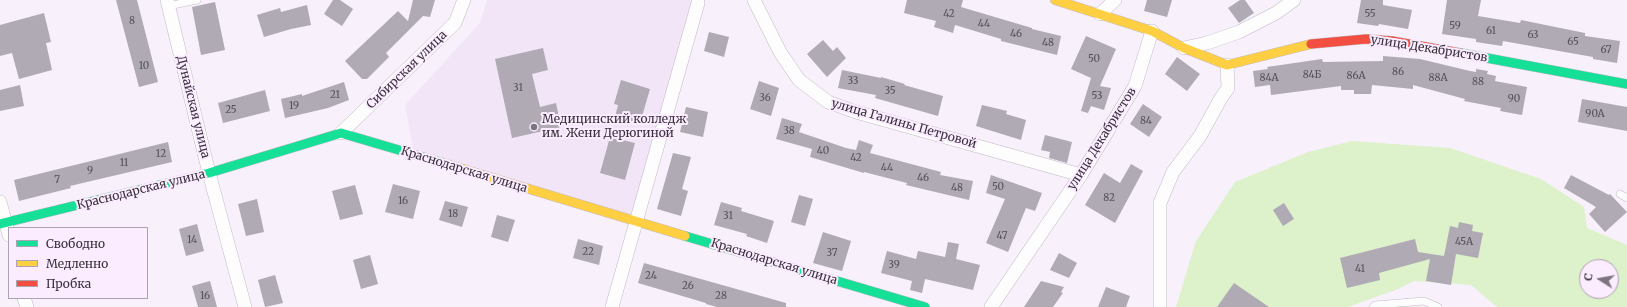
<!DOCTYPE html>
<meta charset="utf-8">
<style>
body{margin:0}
#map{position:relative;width:1627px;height:307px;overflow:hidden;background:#f8f0fb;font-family:Merriweather,serif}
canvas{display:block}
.legend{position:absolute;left:8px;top:227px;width:140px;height:72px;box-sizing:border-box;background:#fbecff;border:1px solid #ada2b1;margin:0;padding:5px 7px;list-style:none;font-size:12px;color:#39323b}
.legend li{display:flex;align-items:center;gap:8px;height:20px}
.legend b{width:20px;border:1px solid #ada2b1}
.north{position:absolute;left:1579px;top:259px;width:40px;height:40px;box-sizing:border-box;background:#fbecff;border:1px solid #ada2b1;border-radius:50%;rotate:281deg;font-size:11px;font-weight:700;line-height:16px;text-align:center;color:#39323b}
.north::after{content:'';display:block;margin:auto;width:14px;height:18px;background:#7c747e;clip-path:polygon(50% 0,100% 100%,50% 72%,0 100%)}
</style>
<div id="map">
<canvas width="1627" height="307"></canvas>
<ul class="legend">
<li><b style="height:5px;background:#16e098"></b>Свободно</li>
<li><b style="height:5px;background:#ffcf43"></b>Медленно</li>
<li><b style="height:5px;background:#f24e42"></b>Пробка</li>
</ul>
<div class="north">С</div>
</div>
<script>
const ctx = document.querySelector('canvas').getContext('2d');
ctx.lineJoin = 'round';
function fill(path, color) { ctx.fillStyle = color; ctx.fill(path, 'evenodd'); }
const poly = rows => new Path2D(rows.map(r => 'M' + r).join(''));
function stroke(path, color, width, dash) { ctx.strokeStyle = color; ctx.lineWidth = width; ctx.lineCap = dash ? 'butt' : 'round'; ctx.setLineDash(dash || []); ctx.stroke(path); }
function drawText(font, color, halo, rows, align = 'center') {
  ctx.font = font + ' Merriweather,serif'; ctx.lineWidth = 4; ctx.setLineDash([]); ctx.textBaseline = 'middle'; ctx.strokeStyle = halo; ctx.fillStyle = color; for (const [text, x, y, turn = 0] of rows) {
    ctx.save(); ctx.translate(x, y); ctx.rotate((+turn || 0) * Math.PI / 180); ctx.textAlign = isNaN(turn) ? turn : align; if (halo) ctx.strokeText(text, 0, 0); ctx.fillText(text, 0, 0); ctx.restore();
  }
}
const built = poly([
 [487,0,697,0,633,216,413,149,405,105,480,23]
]);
const green = poly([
 [1352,141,1450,148,1541,179,1584,207,1587,228,1627,245,1627,307,1497,307,1471,285,1414,281,1398,289,1348,307,1176,307,1196,241,1235,182,1308,152],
 [1587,267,1611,267,1611,291,1587,291]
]);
const building = poly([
 [116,0,137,0,158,82,139,87],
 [333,0,340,0,353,9,342,26,324,14],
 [413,0,435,0,430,17,423,16,386,53,389,57,367,79,362,79,345,61,398,11,408,21],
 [907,0,963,0,961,7,1032,28,1032,29,1061,36,1057,55,1001,41,1001,39,955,25,953,33,934,27,936,21,904,13],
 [1147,0,1172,0,1167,17,1144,11],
 [1240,0,1245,0,1254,13,1239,23,1228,8],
 [1361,0,1383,0,1383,5,1412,10,1408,29,1379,24,1378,26,1357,23],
 [1447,0,1481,0,1478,16,1520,23,1521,20,1585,33,1585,36,1620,41,1617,63,1593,59,1593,57,1503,41,1502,46,1476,42,1476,39,1442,34],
 [215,2,225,50,201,55,192,7],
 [307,5,311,25,291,29,264,37,257,15,280,8,281,12],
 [44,13,51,42,46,43,52,70,19,79,12,53,0,56,0,25],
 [709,32,729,37,724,57,704,51],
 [1086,36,1116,49,1100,86,1111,88,1104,110,1091,106,1088,113,1081,111,1091,78,1071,69],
 [823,40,833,51,837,47,846,58,827,77,807,54],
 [543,48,548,70,532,74,540,107,556,103,561,127,512,138,495,59],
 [1383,56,1420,59,1470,71,1476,72,1476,69,1488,71,1487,74,1496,76,1495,81,1527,87,1522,115,1500,111,1501,108,1464,101,1465,99,1413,85,1413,89,1372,85,1371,94,1354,94,1354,90,1341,90,1341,86,1271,95,1270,85,1255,87,1253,71,1268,69,1267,67,1322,59,1323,62,1383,61],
 [1177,57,1200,74,1187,91,1165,74],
 [842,70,881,78,881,77,905,84,904,85,943,96,938,116,875,98,876,95,838,88],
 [621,80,650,89,640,123,615,117,618,105,614,104],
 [759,81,779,88,771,116,750,109],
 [344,82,349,100,328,108,285,118,281,99,302,94,302,96],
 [20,85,24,106,0,111,0,90],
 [265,90,270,111,223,123,218,103],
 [1582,99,1627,107,1627,131,1578,122],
 [1143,104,1162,117,1149,137,1130,124],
 [982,105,1007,111,1006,114,1026,120,1021,140,976,126],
 [686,107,708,112,703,137,680,132],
 [782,118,802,124,799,132,846,148,856,150,859,140,873,145,870,153,941,172,940,175,973,181,969,200,906,185,907,183,864,172,864,173,810,157,812,149,776,139],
 [1045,135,1072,142,1067,163,1049,158,1050,152,1041,150],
 [610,137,635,143,625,180,600,173],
 [168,142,172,162,70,186,71,188,19,201,14,180],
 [673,153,691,157,682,189,688,191,681,216,657,209],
 [1131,164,1143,171,1115,223,1085,205,1104,173,1120,183],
 [991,175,1042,193,1035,211,1026,208,1008,252,986,243,1005,199,986,193],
 [1571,175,1609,195,1610,194,1627,212,1605,232,1589,214,1596,207,1564,188],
 [393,184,420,191,413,219,385,212],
 [355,185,363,214,340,220,332,191],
 [799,195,813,199,805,226,791,222],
 [257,199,264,232,246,236,238,204],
 [445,201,468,207,462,227,439,220],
 [721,202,742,208,741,211,774,221,767,243,746,236,747,234,714,225],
 [1284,203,1294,219,1283,226,1273,210],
 [497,215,515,220,508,242,491,237],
 [1459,222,1473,225,1472,231,1483,233,1478,258,1456,254,1451,285,1426,281,1430,259,1379,273,1380,280,1347,288,1340,258,1415,239,1418,252,1444,256,1450,226,1458,228],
 [197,224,204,251,186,256,179,229],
 [823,232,851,241,842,271,813,263],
 [578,239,603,246,599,265,573,258],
 [948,242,959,244,956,259,980,265,973,290,925,279,922,293,910,290,912,281,881,273,887,251,916,259,918,251,945,257],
 [1059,253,1077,263,1069,278,1050,270],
 [370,255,378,284,361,289,353,260],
 [644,263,786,303,786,307,717,307,706,304,706,303,638,283],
 [275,275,283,303,265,307,258,280],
 [210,281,217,307,198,307,192,286],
 [1041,281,1064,287,1061,292,1063,293,1053,307,1024,307],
 [1234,283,1269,307,1217,307],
 [1106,287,1130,296,1126,307,1098,307]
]);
const lane = poly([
 [168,6,197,0],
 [1620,194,1627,198],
 [1373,307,1375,305,1424,301,1438,307]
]);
const street = poly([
 [167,0,209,173,245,307],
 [754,0,780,52,799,80,828,102,856,112,1081,175],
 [1100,14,1115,0],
 [1184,48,1207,43,1239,32,1276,13,1294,0],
 [341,133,455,23,464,0],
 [0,202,9,235],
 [24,298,27,307],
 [612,307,698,3],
 [991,307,1081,175,1135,86,1152,31],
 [1160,307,1160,203,1173,172,1200,136,1221,98,1228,88,1227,65]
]);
const fast = poly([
 [1460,53,1627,84],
 [0,224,209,173,341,133,443,163],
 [685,236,925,307]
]);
const slow = poly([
 [1055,0,1152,31,1184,48,1227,65,1311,44],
 [443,163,685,236]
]);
const jam = poly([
 [1311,44,1366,39,1392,41,1460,53]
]);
const markers = [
 [534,127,4,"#7c747e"]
];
const numberNames = [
 ["42",949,14],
 ["55",1370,14],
 ["8",132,21],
 ["44",984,24],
 ["59",1455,26],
 ["61",1491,31],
 ["46",1016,34],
 ["63",1533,35],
 ["65",1573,42],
 ["48",1048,43],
 ["67",1606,50],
 ["50",1094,59],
 ["10",144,66],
 ["86",1398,72],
 ["84Б",1312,75],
 ["86А",1356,76],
 ["84А",1269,78],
 ["88А",1438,78],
 ["33",853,81],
 ["88",1478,82],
 ["31",518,88],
 ["35",890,91],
 ["21",335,95],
 ["53",1097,96],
 ["36",765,98],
 ["90",1514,99],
 ["19",294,106],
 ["25",231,110],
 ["90А",1595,114],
 ["84",1146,121],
 ["38",789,131],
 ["40",823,151],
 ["12",161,154],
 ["42",856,158],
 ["11",124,163],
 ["44",887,168],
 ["9",90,171],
 ["46",923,178],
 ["7",57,180],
 ["50",998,187],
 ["48",957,188],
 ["82",1109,198],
 ["16",403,201],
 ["18",453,214],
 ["31",728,216],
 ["47",1002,236],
 ["14",192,240],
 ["45А",1464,242],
 ["22",588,252],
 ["37",832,253],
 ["39",894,265],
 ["41",1360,269],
 ["24",651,276],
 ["26",688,286],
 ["16",205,296],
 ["28",721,296]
];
const streetNames = [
 ["улица Декабристов",1429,49,9],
 ["Сибирская улица",407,70,-44],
 ["Дунайская улица",193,107,76],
 ["улица Галины Петровой",904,124,16],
 ["улица Декабристов",1102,139,-58],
 ["Краснодарская улица",464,170,17],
 ["Краснодарская улица",141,190,-14],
 ["Краснодарская улица",774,262,17]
];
const poiNames = [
 ["Медицинский колледж",542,120],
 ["им. Жени Дерюгиной",542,134]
];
fill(built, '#f3e5f8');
fill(green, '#ddf1cb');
fill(building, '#afaab4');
stroke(lane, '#c1bac3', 8);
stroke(street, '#c1bac3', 14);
stroke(fast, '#c1bac3', 10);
stroke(slow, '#c1bac3', 10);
stroke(jam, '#c1bac3', 10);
stroke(lane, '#fefdfe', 7);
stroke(street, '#fefdfe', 13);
stroke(fast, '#16e098', 9);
stroke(slow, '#ffcf43', 9);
stroke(jam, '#f24e42', 9);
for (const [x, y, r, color] of markers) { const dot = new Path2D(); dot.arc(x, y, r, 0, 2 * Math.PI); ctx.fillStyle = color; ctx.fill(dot); stroke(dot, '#fbecff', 1.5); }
drawText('10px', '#565059', null, numberNames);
drawText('12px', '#39323b', '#fbecff', streetNames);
drawText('12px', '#39323b', '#fbecff', poiNames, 'left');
</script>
